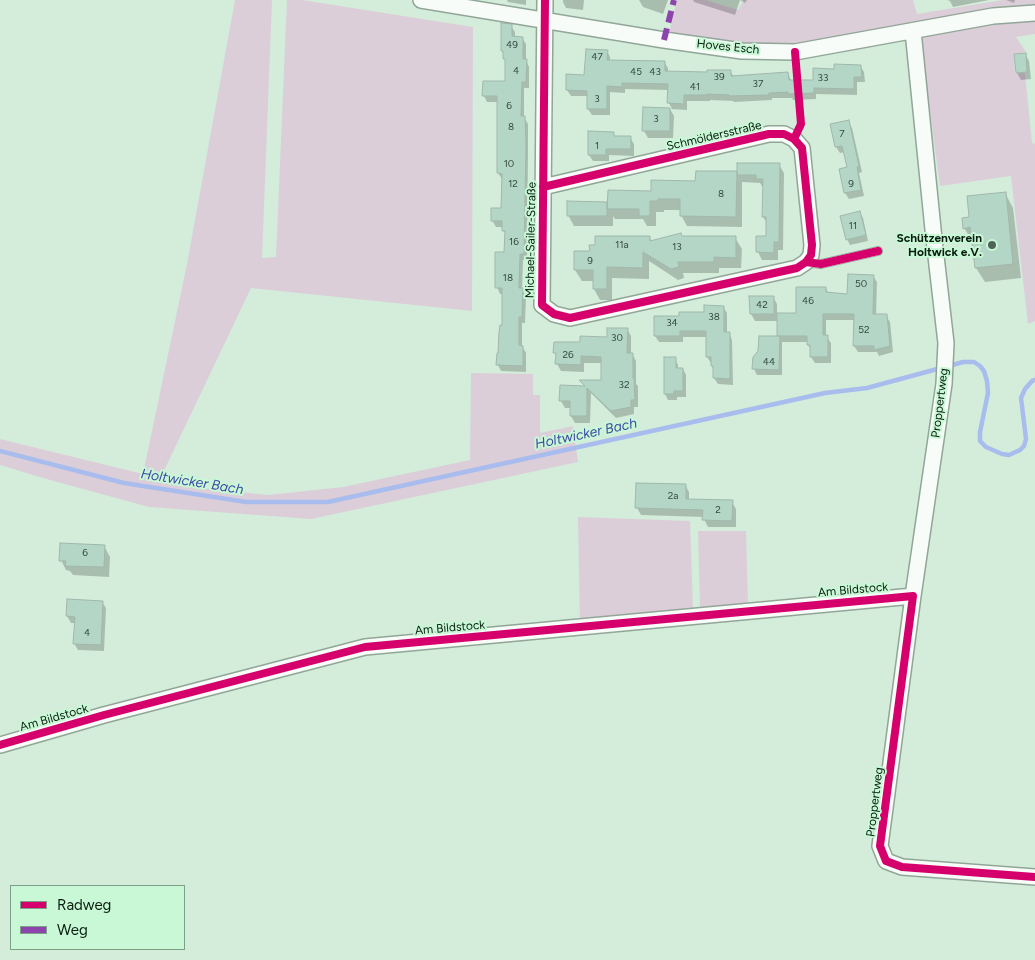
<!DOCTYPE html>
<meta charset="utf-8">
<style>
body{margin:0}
#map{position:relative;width:1035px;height:960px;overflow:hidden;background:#d3edda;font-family:Figtree,sans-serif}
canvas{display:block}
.legend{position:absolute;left:10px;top:885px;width:175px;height:65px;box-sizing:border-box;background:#c8f8d5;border:1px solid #7ca086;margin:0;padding:6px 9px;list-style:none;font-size:15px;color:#0a1c10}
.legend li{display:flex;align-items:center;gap:10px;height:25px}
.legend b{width:25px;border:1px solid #7ca086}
</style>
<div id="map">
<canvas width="1035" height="960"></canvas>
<ul class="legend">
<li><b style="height:6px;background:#d6006c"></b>Radweg</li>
<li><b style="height:6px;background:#8e44ad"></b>Weg</li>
</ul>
</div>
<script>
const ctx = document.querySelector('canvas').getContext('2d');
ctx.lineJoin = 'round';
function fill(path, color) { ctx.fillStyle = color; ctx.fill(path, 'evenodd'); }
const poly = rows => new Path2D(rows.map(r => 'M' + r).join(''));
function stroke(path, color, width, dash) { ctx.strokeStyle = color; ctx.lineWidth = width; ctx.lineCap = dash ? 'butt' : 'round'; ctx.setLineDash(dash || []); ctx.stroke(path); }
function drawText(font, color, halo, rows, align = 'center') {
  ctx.font = font + ' Figtree,sans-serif'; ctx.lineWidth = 4; ctx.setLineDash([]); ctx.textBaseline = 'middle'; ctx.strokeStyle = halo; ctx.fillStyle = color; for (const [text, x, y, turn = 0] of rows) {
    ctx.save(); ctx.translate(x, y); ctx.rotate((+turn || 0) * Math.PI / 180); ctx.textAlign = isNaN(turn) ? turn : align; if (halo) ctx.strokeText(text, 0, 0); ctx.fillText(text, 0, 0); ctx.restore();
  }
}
const green = poly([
 [235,0,272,0,262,258,276,257,287,0,302,0,473,27,472,311,251,288,160,479,192,487,268,495,343,487,470,460,471,373,533,374,533,395,540,395,540,433,573,426,578,462,311,519,149,507,43,478,0,465,0,439,143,474,187,264],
 [677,0,706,0,738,10,744,0,913,0,917,14,1003,0,1035,0,1035,34,1016,37,1026,52,1014,54,1015,74,1025,73,1032,143,1035,144,1035,321,1028,324,1011,176,940,186,920,36,859,50,801,57,743,59,666,46],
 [578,517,690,521,693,609,580,625],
 [698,531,746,531,748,605,706,614,700,607]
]);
const shadow = poly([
 [507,0,526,0,526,5,508,2],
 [563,0,584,0,583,10,566,8,563,2],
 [639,0,668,0,663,14,643,7],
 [693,0,747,0,745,3,740,0,735,15,694,2],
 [947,0,989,0,953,7,950,1],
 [1006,0,1015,0,1014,3],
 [503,24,511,26,515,32,515,38,522,38,526,44,526,60,529,67,529,88,524,88,524,117,528,124,528,152,527,260,523,260,522,290,526,296,525,323,522,323,522,346,526,353,526,372,501,371,498,365,503,326,503,294,500,294,497,287,505,254,506,235,503,230,503,227,496,227,492,220,502,209,502,179,498,173,499,102,487,102,484,96,506,82,506,62,502,51],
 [607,51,610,57,610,62,664,62,668,68,668,72,709,73,730,71,734,77,788,73,791,81,814,81,835,70,860,66,864,72,865,82,857,82,857,95,816,94,816,99,793,100,792,98,772,98,772,100,734,102,733,101,710,100,710,101,687,101,687,110,670,109,674,116,673,138,648,138,644,131,644,109,672,109,669,103,669,90,625,89,625,93,610,92,610,115,592,115,588,109,588,96,571,96,567,90,585,76],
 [1025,54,1029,61,1031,79,1021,80,1017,73],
 [848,122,852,128,862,172,859,173,864,196,849,199,845,193,848,168,845,152,840,153,836,147],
 [613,133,615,137,630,138,634,144,634,156,609,155,609,161,593,161,589,155],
 [738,164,779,165,784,173,783,250,778,250,778,260,762,260,758,252,758,238,767,238,768,224,763,217,764,186,762,186,760,183,742,182,742,227,687,226,681,215,681,210,664,210,664,212,656,212,656,226,647,226,643,219,615,219,613,216,613,226,574,226,568,215,607,203,609,206,652,192,736,173,738,176],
 [1005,193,1013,208,1021,278,985,282,976,268,973,242,964,228,970,218],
 [860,213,863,218,868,241,850,245,847,239],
 [649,237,652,241,682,238,735,238,742,249,741,268,719,268,719,273,683,273,684,278,678,280,649,261,649,279,612,278,612,300,600,300,594,289,594,281,582,281,575,270,591,253],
 [873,276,877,282,876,316,886,316,890,322,893,352,879,356,877,352,858,352,854,346,855,320,826,320,826,336,831,343,831,363,815,363,811,357,811,350,808,345,808,342,782,342,782,375,757,375,754,369,779,337,778,321,755,321,751,314,751,298,773,297,777,304,777,314,797,315,826,288,828,293,849,295],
 [723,307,727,313,727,333,729,333,732,340,733,385,718,384,714,378,714,370,712,366,712,363,711,363,707,357,707,337,683,337,683,342,659,342,655,336,655,317,680,317,705,313],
 [627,329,631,336,631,354,632,354,636,361,636,384,638,386,638,407,634,407,634,414,616,418,591,393,590,423,575,423,571,416,571,408,565,408,561,401,585,387,581,381,602,381,602,363,584,363,584,372,561,371,557,364,557,357,555,353,581,344,608,338],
 [675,359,678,365,678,369,683,369,686,375,686,397,677,397,677,400,668,400,665,394],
 [685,485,689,492,689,500,732,502,736,509,736,527,708,527,704,519,704,517,641,515,637,508],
 [104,546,110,557,109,577,73,575,70,571,66,570,61,560],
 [102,602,106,608,104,651,78,650,74,643,75,623,71,623,67,616]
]);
const stream = poly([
 [949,366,963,362,974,362,980,366,984,371,987,381,988,393,980,432,980,441,986,447,1002,454,1009,455,1020,450,1024,446,1026,439,1021,398,1025,389,1032,381,1035,380],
 [0,451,124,483,246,502,328,502,825,393,867,388,941,368]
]);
const building = poly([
 [501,23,512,24,512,36,523,37,523,59,527,59,526,82,522,82,521,116,525,116,526,145,524,254,520,254,519,288,523,288,522,317,519,317,519,345,523,346,523,366,496,365,497,353,498,353,499,332,500,325,502,325,502,288,495,288,495,252,504,252,505,231,502,231,502,221,491,221,491,208,501,208,502,174,497,173,497,96,482,96,483,81,505,81,505,59,503,59,503,51,501,51,501,23],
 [586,49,608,50,607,60,665,61,665,71,707,72,707,70,731,70,731,76,788,72,789,80,813,80,813,68,834,69,834,64,861,65,862,77,854,77,854,89,814,88,814,93,788,94,788,92,769,93,769,95,729,96,729,95,707,94,707,95,684,95,684,104,667,103,668,84,622,83,622,87,607,86,607,109,587,109,587,91,566,90,566,74,584,75,586,49],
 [1026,53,1027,72,1016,73,1014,54,1026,53],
 [643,107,670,108,670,131,642,131,643,107],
 [849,120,859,166,857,167,861,190,844,193,839,169,847,167,842,146,835,147,830,124,849,120],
 [588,131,614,132,614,136,631,136,631,149,606,149,606,155,588,155,588,131],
 [737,163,780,163,779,242,774,242,774,253,756,252,756,236,766,236,766,217,762,217,763,179,756,179,756,175,737,175,737,163],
 [696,171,737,171,736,217,680,216,680,199,658,199,658,201,650,201,650,216,639,216,639,209,607,209,608,190,651,191,651,180,695,181,696,171],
 [1006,192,1013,264,975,268,970,227,963,229,962,218,969,217,967,196,1006,192],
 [567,201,607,202,607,216,567,216,567,201],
 [860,211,866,235,846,240,840,216,860,211],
 [681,233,682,236,736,236,736,258,714,257,714,262,678,262,679,267,671,269,643,252,643,268,607,267,607,289,593,289,593,270,574,270,574,251,590,251,589,245,595,245,595,236,650,236,650,241,681,233],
 [848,274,874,275,873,314,887,314,890,346,874,350,874,346,853,346,854,314,823,314,823,335,828,335,828,357,810,357,810,345,807,345,807,336,777,336,777,313,796,313,796,287,826,287,826,292,847,294,848,274],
 [749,296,774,296,774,314,750,314,749,296],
 [704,305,724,306,724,332,730,332,730,379,713,378,713,366,711,366,711,357,706,357,706,331,680,331,680,336,654,336,654,316,679,316,679,312,704,312,704,305],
 [607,328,628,328,627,353,633,353,633,378,634,378,635,400,631,400,631,407,611,411,587,388,587,416,570,416,570,401,559,401,560,385,585,386,579,380,601,380,601,357,581,356,581,365,555,364,556,353,553,353,554,342,580,342,580,336,607,337,607,328],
 [759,336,780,336,779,370,752,369,753,357,758,351,759,336],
 [664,357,676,357,676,368,683,368,683,391,674,391,674,394,664,394,664,357],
 [636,483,686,484,686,499,733,500,732,521,702,520,703,510,635,508,636,483],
 [60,543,105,545,104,567,65,566,66,561,59,561,60,543],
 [67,599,103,601,101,645,73,644,75,617,66,616,67,599]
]);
const service = poly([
 [806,262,821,264,878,251]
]);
const minor = poly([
 [421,0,664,40,742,51,795,52,993,16,1035,13],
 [913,31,934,239,946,343,944,384,913,596,880,846,886,861,902,867,1035,877],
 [543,187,769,134,784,134,794,139,802,148,812,245,811,255,806,262,797,268,570,318,554,314,542,305,545,0],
 [0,745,104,715,365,647,913,596]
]);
const quiet = poly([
 [664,40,674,0]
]);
const cycleway = poly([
 [794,139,801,124,795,52],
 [543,187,769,134,784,134,794,139,802,148,812,245,811,255,806,262,797,268,570,318,554,314,542,305,545,0],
 [806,262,821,264,878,251],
 [0,745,104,715,365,647,913,596,880,846,886,861,902,867,1035,877]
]);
const markers = [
 [992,245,5,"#506557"]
];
const numberNames = [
 ["49",512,45],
 ["47",597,57],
 ["4",516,71],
 ["45",636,72],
 ["43",655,72],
 ["39",719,77],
 ["33",823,78],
 ["37",758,84],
 ["41",695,87],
 ["3",597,99],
 ["6",509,106],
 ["3",656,119],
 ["8",511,127],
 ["7",842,134],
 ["1",597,146],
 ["10",509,164],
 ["12",513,184],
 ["9",851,184],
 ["8",721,194],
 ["11",853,226],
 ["16",514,242],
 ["11a",622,245],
 ["13",677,247],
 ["9",590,261],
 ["18",508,278],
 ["50",861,284],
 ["46",808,301],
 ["42",762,305],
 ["38",714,317],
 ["34",672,323],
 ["52",864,330],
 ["30",617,338],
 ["26",568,355],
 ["44",769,362],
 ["32",624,385],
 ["2a",673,496],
 ["2",718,510],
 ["6",85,553],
 ["4",87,633]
];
const streetNames = [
 ["Hoves Esch",728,47,6],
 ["Schmöldersstraße",714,136,-13],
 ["Michael-Sailer-Straße",531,240,-89],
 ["Proppertweg",940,403,-83],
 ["Am Bildstock",853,590,-5],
 ["Am Bildstock",450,628,-5],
 ["Am Bildstock",54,718,-16],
 ["Proppertweg",875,802,-83]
];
const poiNames = [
 ["Schützenverein",982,238],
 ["Holtwick e.V.",982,252]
];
const waterNames = [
 ["Holtwicker Bach",586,434,-12],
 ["Holtwicker Bach",192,482,9]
];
fill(green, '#dbced9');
fill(shadow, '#0003');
stroke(stream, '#a8bcee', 4.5);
fill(building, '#b4d6c7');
stroke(building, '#a0b7ab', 1);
stroke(service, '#91a697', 10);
stroke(minor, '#91a697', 18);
stroke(service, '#f8fcf9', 8);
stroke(minor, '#f8fcf9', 15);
stroke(quiet, '#8e44ad', 6, [12, 6]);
stroke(cycleway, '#d6006c', 8);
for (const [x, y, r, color] of markers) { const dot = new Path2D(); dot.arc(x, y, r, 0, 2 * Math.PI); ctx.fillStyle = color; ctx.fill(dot); stroke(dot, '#c8f8d5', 2); }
drawText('10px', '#344a3e', null, numberNames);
drawText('12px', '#0a1c10', '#c8f8d5', streetNames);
drawText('bold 12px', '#0a1c10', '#c8f8d5', poiNames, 'right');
drawText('italic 14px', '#3f4aa5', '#c8f8d5', waterNames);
</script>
